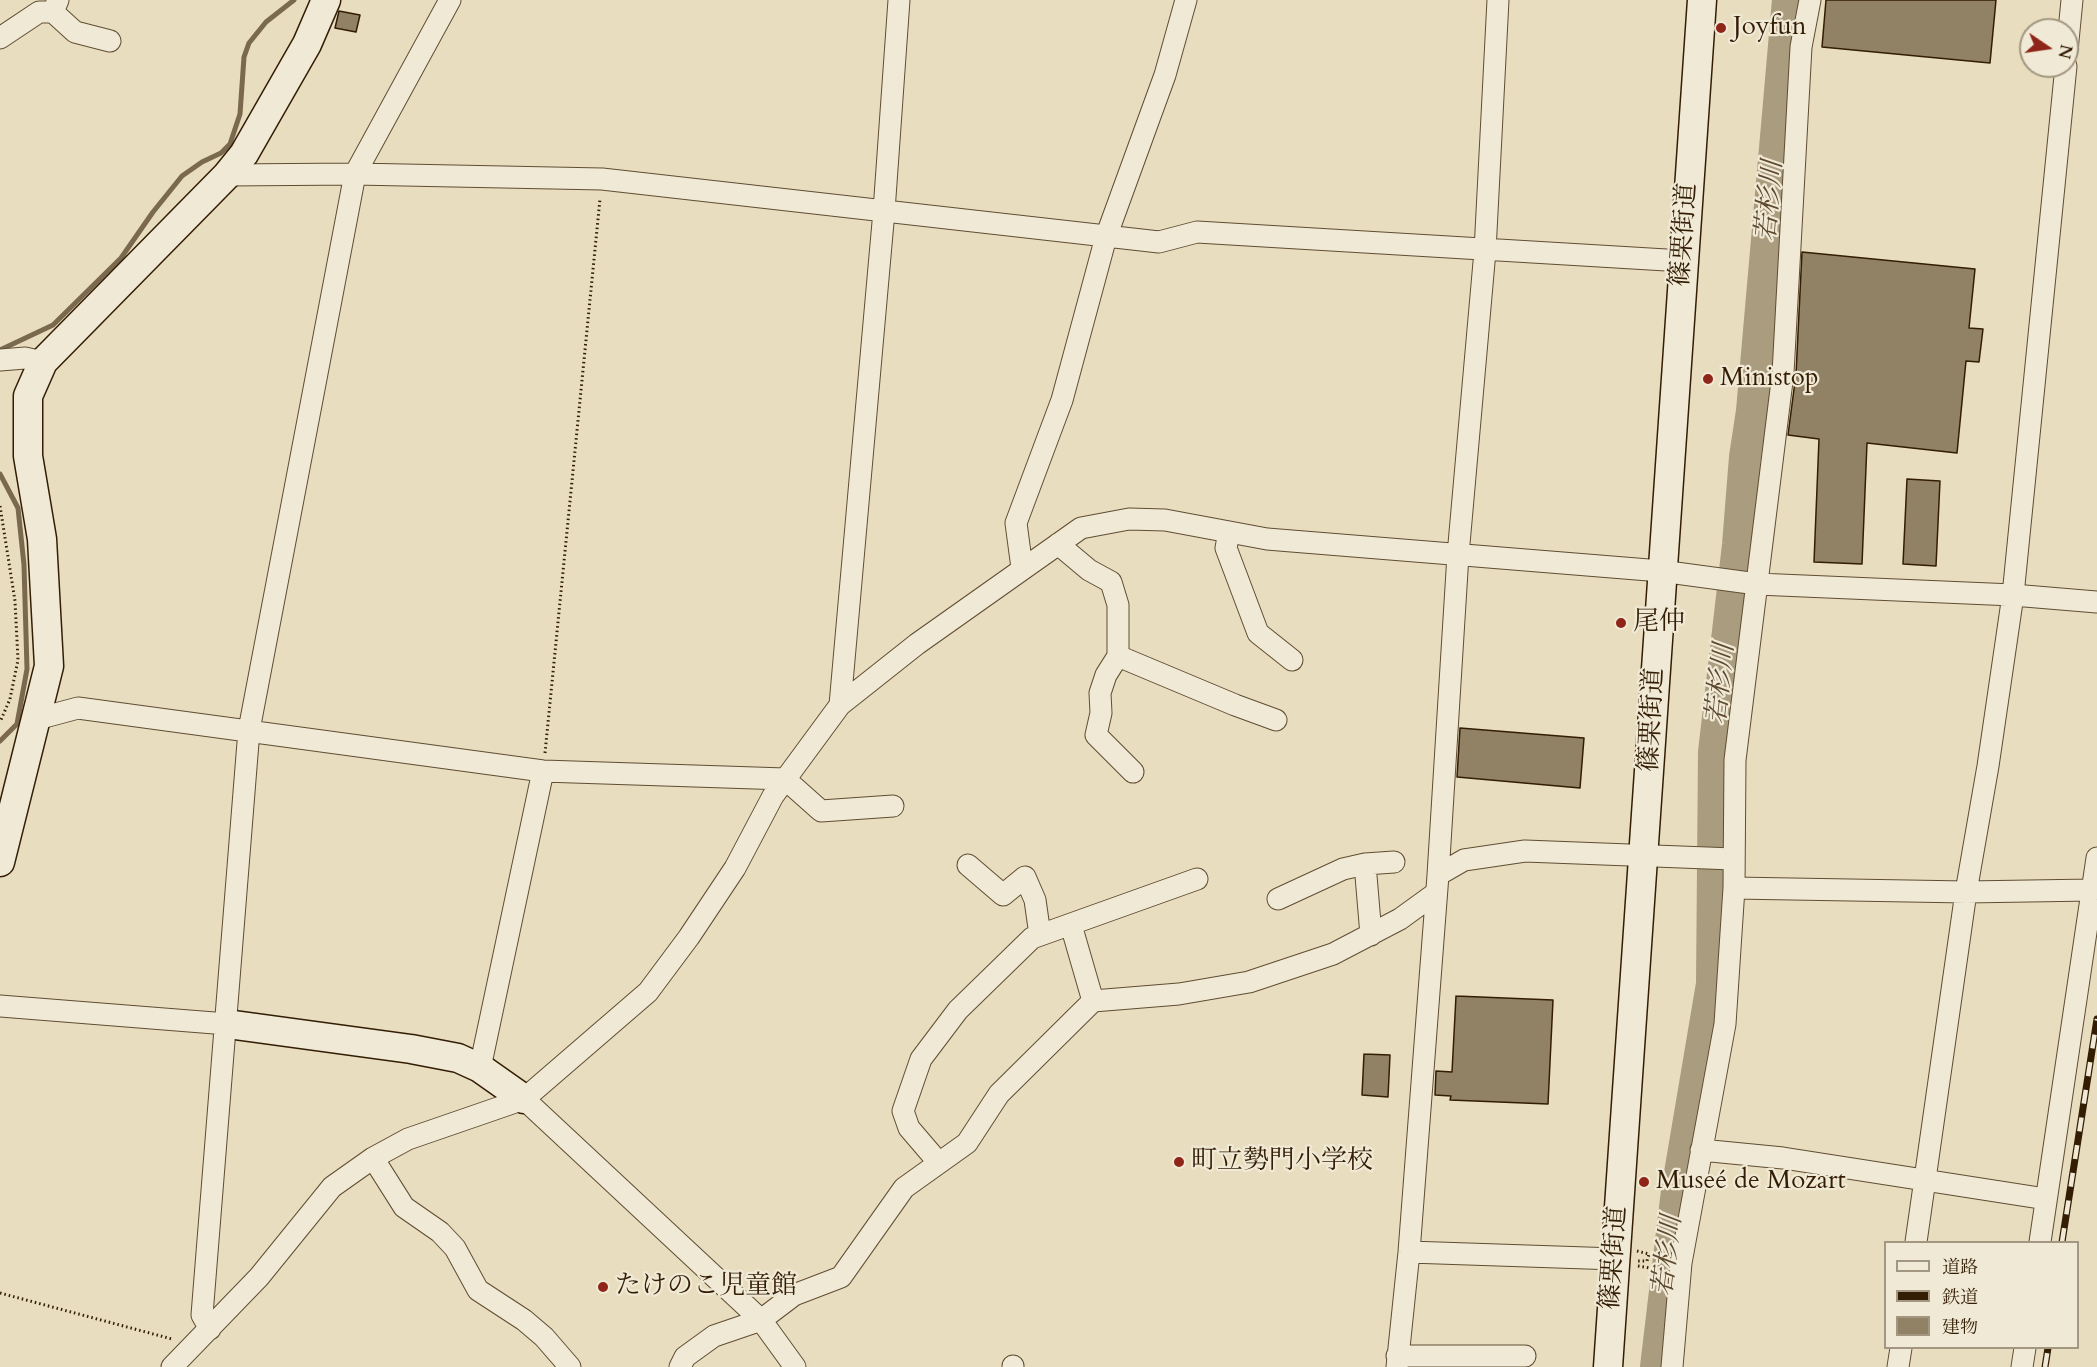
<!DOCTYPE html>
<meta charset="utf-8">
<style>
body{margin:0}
#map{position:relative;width:2097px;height:1367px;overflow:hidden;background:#e8ddbf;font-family:Cardo,"Noto Serif JP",serif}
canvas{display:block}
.legend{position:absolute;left:1884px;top:1241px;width:195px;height:108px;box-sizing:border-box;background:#f0e9d5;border:2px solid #a49781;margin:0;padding:8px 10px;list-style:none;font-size:18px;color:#331d04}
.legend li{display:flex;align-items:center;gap:12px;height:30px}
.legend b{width:30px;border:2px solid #a49781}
.north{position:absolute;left:2019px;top:18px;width:60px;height:60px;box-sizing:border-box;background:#f0e9d5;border:2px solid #a49781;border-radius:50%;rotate:103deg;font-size:16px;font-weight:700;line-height:24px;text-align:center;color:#331d04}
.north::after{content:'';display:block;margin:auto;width:21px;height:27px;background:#8f2418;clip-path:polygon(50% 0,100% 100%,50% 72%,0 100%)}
</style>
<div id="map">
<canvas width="2097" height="1367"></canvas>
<ul class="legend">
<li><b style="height:8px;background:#f0e9d5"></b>道路</li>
<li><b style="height:8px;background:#331d04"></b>鉄道</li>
<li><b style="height:16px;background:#918165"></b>建物</li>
</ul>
<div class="north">N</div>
</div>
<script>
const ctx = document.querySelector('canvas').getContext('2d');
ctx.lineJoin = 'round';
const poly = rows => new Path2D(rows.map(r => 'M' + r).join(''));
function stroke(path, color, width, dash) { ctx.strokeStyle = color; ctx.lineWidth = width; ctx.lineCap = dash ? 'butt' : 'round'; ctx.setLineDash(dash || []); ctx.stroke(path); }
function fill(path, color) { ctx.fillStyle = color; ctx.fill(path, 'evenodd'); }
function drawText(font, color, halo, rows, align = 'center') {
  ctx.font = font + ' Cardo,"Noto Serif JP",serif'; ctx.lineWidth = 4.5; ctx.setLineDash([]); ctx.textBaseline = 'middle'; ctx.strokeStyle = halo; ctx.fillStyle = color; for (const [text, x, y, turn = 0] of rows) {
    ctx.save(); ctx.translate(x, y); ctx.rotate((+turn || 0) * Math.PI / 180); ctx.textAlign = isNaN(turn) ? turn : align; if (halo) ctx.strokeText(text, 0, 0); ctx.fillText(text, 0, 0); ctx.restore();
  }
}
const stream = poly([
 [0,350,53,325,121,258,153,212,182,176,202,162,221,153,230,144,240,114,244,57,249,43,266,22,294,0],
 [0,474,18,508,24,565,27,669,17,724,0,741]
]);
const river = poly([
 [1656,1367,1677,1191,1712,984,1714,752,1738,545,1745,457,1752,411,1788,0]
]);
const building = poly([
 [1826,0,1996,0,1990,63,1822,47,1826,0],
 [339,11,360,15,356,32,335,28,339,11],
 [1802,252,1975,269,1969,328,1983,329,1979,362,1966,361,1957,453,1867,443,1862,564,1814,562,1819,439,1788,435,1796,374,1802,252],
 [1907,479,1940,481,1936,566,1903,564,1907,479],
 [1460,728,1584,738,1580,788,1457,777,1460,728],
 [1456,996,1553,1000,1548,1104,1450,1100,1451,1096,1435,1095,1436,1071,1452,1072,1456,996],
 [1364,1054,1390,1055,1388,1097,1362,1095,1364,1054]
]);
const path = poly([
 [0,506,15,601,18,660,10,699,0,722],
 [545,753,600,199],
 [1637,1251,1649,1254,1647,1261,1638,1261],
 [1638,1266,1661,1270],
 [0,1293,172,1339]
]);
const street = poly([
 [53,12,75,32,110,41],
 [0,38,39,12,53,12,58,0],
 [2067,51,2072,0],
 [227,175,355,174,602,179,1159,242,1197,232,1683,261],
 [0,360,25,358,43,362],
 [1229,532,1226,548,1258,633,1292,660],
 [1058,544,1089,570,1111,582,1118,605,1118,656,1106,675,1100,693,1101,713,1096,735,1133,772],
 [1022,568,1016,523,1062,400,1106,237,1165,75,1186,0],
 [1118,656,1235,705,1276,720],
 [840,705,884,211,899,0],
 [37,719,78,708,543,771,785,779,821,811,893,806],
 [1365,864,1394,862],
 [968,865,1003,895,1025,877,1035,900,1040,935],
 [1438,875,1464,860,1525,851,1733,859],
 [1734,888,1966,892,2092,890],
 [1278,899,1343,869,1365,864,1371,935],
 [1071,925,1093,1001],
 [0,1006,227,1024],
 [480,1068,543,771],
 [524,1099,761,1320,795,1367],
 [1701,1150,1783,1158,2046,1199],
 [373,1158,404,1207,440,1232,455,1248,478,1290,524,1320,544,1337,570,1367],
 [939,1163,909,1128,903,1111,921,1059,958,1010,1032,938,1197,879],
 [1916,1242,1966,892,1988,766,2013,595,2066,66],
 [2040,1242,2097,858],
 [1409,1252,1616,1259],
 [210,1329,202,1315,249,730,355,174,450,0],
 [1397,1356,1525,1356],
 [1013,1366,1013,1367],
 [172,1367,259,1277,332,1187,373,1158,408,1139,524,1099,648,992,689,937,735,868,773,796,840,705,917,644,1081,528,1129,519,1165,520,1267,539,1661,571,1757,584,2013,595,2097,602],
 [680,1367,685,1357,714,1336,761,1320,794,1295,841,1277,904,1188,967,1143,999,1094,1093,1001,1179,994,1249,982,1333,954,1400,919,1436,893],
 [1397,1367,1409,1252,1438,875,1458,555,1485,251,1498,0],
 [1672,1367,1681,1263,1725,1024,1734,888,1735,760,1783,373,1801,47,1810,0],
 [1898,1367,1901,1348],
 [2022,1367,2025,1348]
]);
const secondary = poly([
 [0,862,49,666,42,539,28,456,28,396,43,362,227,175,244,154,307,44,326,0],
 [227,1024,411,1049,458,1058,480,1068,524,1099],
 [1608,1367,1702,0]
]);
const rail = poly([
 [2062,1242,2097,1019],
 [2045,1367,2048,1348]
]);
const markers = [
 [1721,28,6,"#8f2418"],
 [1708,379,6,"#8f2418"],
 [1621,623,6,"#8f2418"],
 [1179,1162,6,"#8f2418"],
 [1644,1182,6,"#8f2418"],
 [603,1287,6,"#8f2418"]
];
const poiNames = [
 ["Joyfun",1733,28],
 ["Ministop",1720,379],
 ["尾仲",1633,623],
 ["町立勢門小学校",1191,1162],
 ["Museé de Mozart",1656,1182],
 ["たけのこ児童館",615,1287]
];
const streetNames = [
 ["篠栗街道",1685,235,-86],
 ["篠栗街道",1653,720,-87],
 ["篠栗街道",1615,1258,-86]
];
const waterNames = [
 ["若杉川",1771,201,-85],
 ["若杉川",1722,684,-84],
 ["若杉川",1669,1256,-83]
];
stroke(stream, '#7a694e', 5);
stroke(river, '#aa9c7f', 32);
fill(building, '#918165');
stroke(building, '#331d04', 1.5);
stroke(street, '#604d33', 23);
stroke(secondary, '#331d04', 31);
stroke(path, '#331d04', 3, [1.5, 3]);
stroke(street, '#f0e9d5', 21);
stroke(secondary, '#f0e9d5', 28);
stroke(rail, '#331d04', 7);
stroke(rail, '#f0e9d5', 4.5, [14]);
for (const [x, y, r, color] of markers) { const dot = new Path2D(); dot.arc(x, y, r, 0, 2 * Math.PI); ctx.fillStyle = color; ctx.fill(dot); stroke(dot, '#f0e9d5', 2); }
drawText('26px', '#331d04', '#f0e9d5', poiNames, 'left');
drawText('26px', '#331d04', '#f0e9d5', streetNames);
drawText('italic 27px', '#5d492f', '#f0e9d5', waterNames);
</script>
